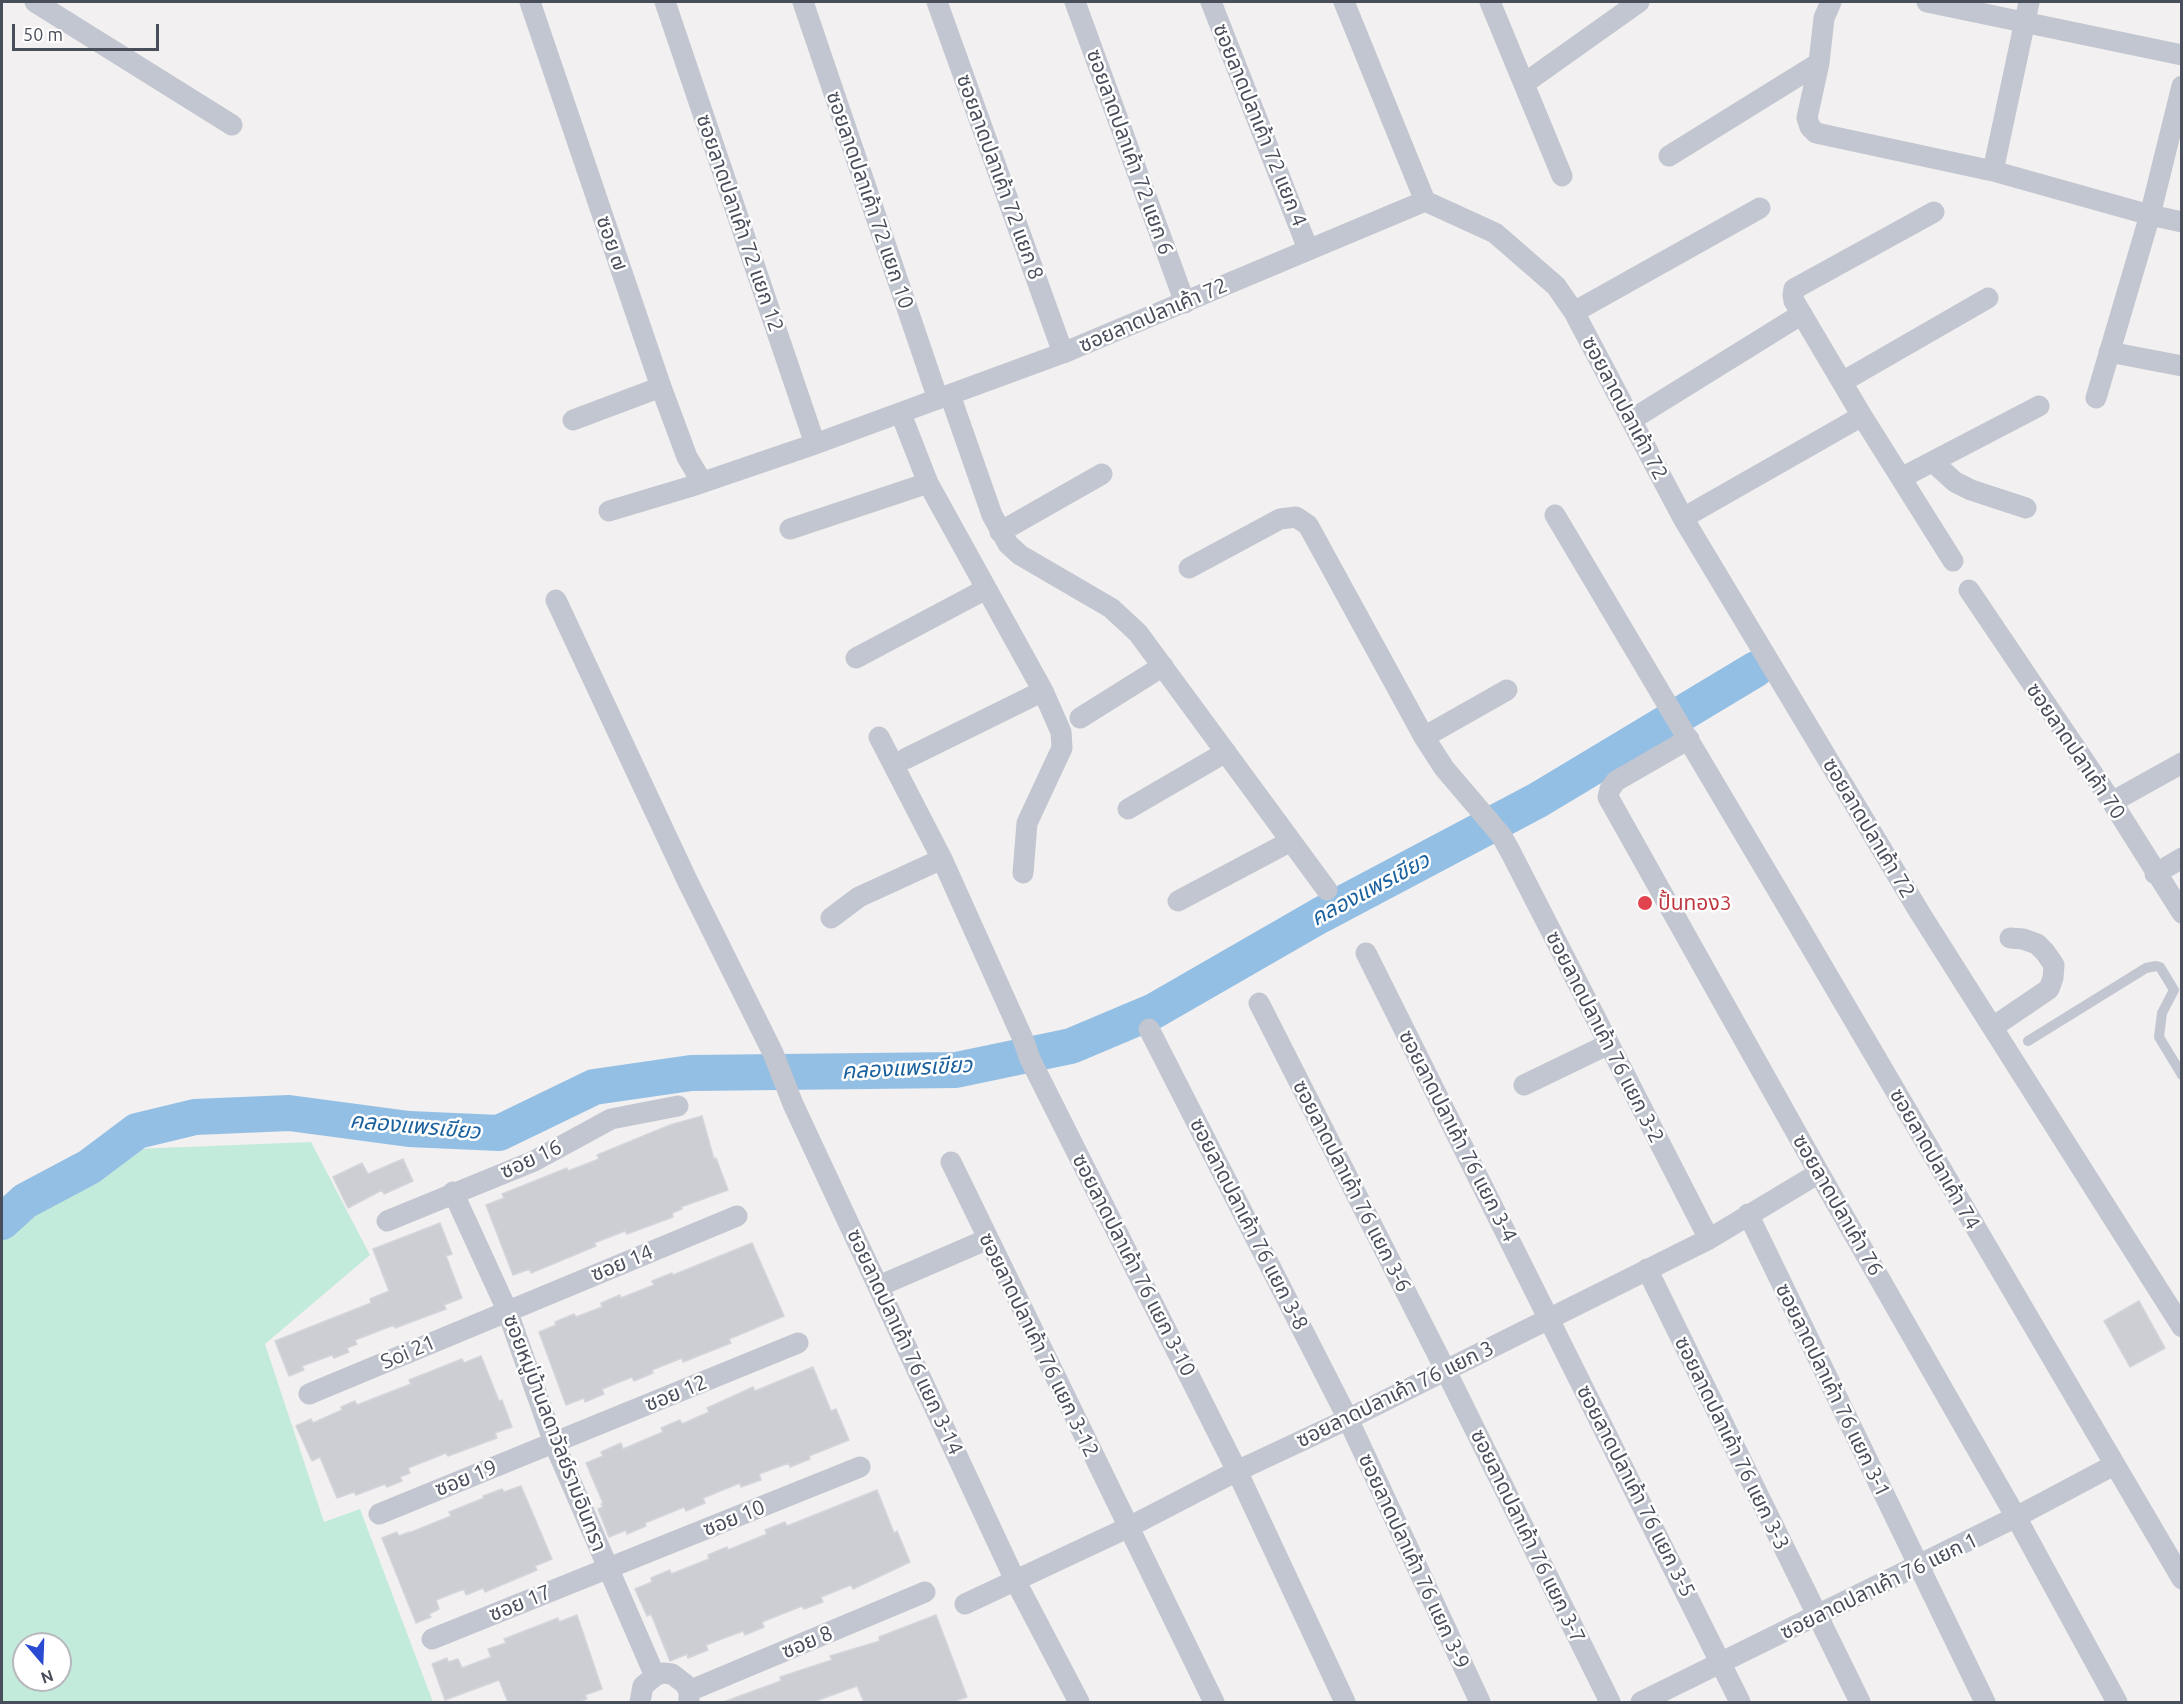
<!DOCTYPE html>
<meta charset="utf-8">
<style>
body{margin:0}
#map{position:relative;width:2183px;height:1704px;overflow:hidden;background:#f2f0f0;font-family:Ubuntu,sans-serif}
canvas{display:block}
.frame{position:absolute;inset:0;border:3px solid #494e5b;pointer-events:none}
.north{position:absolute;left:12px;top:1632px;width:60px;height:60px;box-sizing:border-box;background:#fff;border:2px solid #b6b8bd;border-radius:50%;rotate:161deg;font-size:16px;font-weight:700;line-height:24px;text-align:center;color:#494e5b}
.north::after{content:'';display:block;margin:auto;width:21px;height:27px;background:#2a4ad1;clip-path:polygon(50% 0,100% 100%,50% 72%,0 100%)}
.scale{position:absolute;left:12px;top:24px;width:147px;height:27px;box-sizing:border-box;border:3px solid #494e5b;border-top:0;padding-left:8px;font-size:18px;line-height:21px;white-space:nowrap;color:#494e5b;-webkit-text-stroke:4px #fff;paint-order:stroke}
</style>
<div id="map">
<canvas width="2183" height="1704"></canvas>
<div class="frame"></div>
<div class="north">N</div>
<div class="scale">50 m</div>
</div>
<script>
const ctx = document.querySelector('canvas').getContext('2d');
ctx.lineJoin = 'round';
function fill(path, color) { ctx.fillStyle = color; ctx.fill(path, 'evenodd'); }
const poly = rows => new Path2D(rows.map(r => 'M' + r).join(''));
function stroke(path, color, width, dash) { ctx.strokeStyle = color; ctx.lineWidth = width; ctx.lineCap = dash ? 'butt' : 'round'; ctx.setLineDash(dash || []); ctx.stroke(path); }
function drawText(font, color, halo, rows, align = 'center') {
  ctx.font = font + ' Ubuntu,"Noto Sans Thai",sans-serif'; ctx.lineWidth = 5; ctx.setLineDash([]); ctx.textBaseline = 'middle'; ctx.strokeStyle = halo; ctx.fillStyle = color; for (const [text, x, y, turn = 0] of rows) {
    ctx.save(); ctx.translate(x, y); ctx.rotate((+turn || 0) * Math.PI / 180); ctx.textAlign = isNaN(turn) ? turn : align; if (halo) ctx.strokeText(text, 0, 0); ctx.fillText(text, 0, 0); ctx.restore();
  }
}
const green = poly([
 [311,1142,370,1255,265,1344,324,1522,360,1509,433,1702,2,1702,2,1240,22,1222,135,1149],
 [24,1644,60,1644,60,1680,24,1680]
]);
const river = poly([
 [2,1222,25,1201,89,1167,137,1131,195,1117,289,1113,409,1129,499,1133,594,1087,691,1073,956,1070,1071,1046,1154,1011,1319,916,1538,800,1756,669]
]);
const building = poly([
 [702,1116,714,1159,716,1158,728,1190,681,1207,682,1209,672,1213,673,1217,627,1234,625,1231,594,1243,596,1246,531,1273,530,1269,513,1275,486,1205,504,1198,502,1194,567,1168,568,1171,599,1159,597,1155,670,1125,702,1116],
 [403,1159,413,1181,384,1194,382,1190,348,1208,333,1177,362,1163,368,1174,403,1159],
 [440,1223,452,1254,446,1256,462,1298,444,1305,446,1309,395,1328,394,1325,355,1340,357,1344,347,1348,349,1352,334,1358,332,1355,302,1366,304,1370,289,1376,275,1341,371,1303,370,1299,389,1291,373,1249,440,1223],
 [752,1243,784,1316,729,1339,731,1343,683,1362,682,1358,652,1370,653,1373,634,1381,632,1377,602,1389,604,1394,585,1402,584,1398,566,1405,539,1332,556,1325,555,1322,574,1314,576,1317,602,1307,601,1303,620,1295,621,1298,654,1285,652,1281,672,1273,673,1275,752,1243],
 [2139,1301,2165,1348,2130,1367,2104,1321,2139,1301],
 [481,1356,499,1401,502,1400,512,1427,495,1433,497,1438,448,1456,446,1453,408,1468,410,1473,400,1477,402,1481,387,1487,385,1484,356,1495,354,1492,337,1498,320,1457,312,1461,296,1426,311,1419,313,1423,342,1410,341,1407,355,1401,357,1405,367,1401,411,1384,409,1380,462,1359,464,1363,481,1356],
 [813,1367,831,1411,836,1409,849,1440,809,1456,810,1459,790,1467,789,1463,759,1474,761,1480,741,1487,740,1483,703,1498,705,1503,686,1511,684,1507,645,1523,646,1526,627,1534,626,1530,609,1537,598,1509,603,1507,601,1504,603,1503,586,1463,603,1456,601,1452,621,1443,623,1449,663,1432,661,1428,680,1420,682,1424,709,1412,707,1408,738,1394,753,1387,755,1391,813,1367],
 [521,1486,552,1559,535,1566,537,1570,485,1592,483,1588,466,1595,464,1589,436,1600,439,1609,429,1614,431,1617,416,1623,382,1538,397,1532,399,1536,409,1532,409,1533,451,1516,449,1512,484,1498,483,1496,502,1489,504,1492,521,1486],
 [877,1490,894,1533,897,1531,910,1562,853,1589,851,1585,821,1597,823,1602,804,1609,802,1606,762,1622,764,1627,745,1635,743,1631,706,1645,708,1650,688,1658,687,1654,670,1661,651,1614,647,1616,635,1589,652,1582,651,1578,670,1570,671,1574,709,1559,708,1555,727,1547,728,1550,767,1534,765,1530,785,1522,787,1526,877,1490],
 [577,1615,602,1689,585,1695,587,1699,578,1702,508,1702,499,1680,445,1700,432,1664,447,1658,448,1662,458,1659,462,1668,491,1657,488,1649,506,1643,504,1639,558,1618,559,1622,577,1615],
 [936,1615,967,1697,952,1702,864,1702,857,1686,813,1702,727,1702,726,1701,781,1681,780,1677,832,1660,830,1656,880,1641,879,1637,936,1615]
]);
const service = poly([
 [2028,1041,2146,968,2156,966,2160,967,2174,990,2162,1013,2159,1037,2182,1075]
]);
const minor = poly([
 [35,2,232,125],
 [530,2,661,387,687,457,702,482],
 [665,2,815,444],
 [803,2,938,399],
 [937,2,1063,353],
 [1075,2,1185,303],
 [1211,2,1308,249],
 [1344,2,1425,201],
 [1490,2,1562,176],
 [1831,2,1824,18,1819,63,1807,118,1810,127,1816,133,1993,171,2150,215,2182,222],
 [1927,2,2182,55],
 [1525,83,1639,2],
 [1669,156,1819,63],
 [1993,171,2029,2],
 [1934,212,1794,289,1793,295,1794,301,1862,416,1953,561],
 [1574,312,1760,208],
 [2109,352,2182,366],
 [1842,382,1988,298],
 [950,395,992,515,1008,544,1020,555,1111,608,1138,633,1327,890],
 [2096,398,2150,215,2182,86],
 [901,414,928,483,1043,691,1061,732,1062,748,1027,823,1023,873],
 [573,420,661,387],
 [1631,420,1802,314],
 [1933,462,1955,482,1971,490,2026,508],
 [1901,478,2039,406],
 [609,511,689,487,815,444,1063,353,1425,201,1495,233,1556,286,1574,312,1683,518,1920,913,2182,1327],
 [1555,515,1787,906,2182,1579],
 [1683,518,1862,416],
 [790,529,928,483],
 [1000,532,1102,474],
 [1189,568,1280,519,1296,517,1308,525,1424,737,1444,768,1501,835,1510,851,1709,1239],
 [1969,590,2112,802,2182,913],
 [556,600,687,880,773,1053,793,1104,1015,1580,1079,1702],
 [856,658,986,589],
 [1080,718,1163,666],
 [879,737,942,859,1023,1039,1030,1059,1237,1471,1345,1702],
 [1424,737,1507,690],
 [1689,739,1616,781,1610,789,1608,797,1819,1173,2016,1517,2117,1702],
 [905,759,1043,691],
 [2112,802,2182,763],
 [1128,809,1226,752],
 [2155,874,2182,858],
 [1178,901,1291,841],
 [831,918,859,897,942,859],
 [1366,953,1740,1702],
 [1259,1003,1445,1369,1610,1702],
 [1993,1027,2049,989,2053,978,2054,965,2045,952,2037,944,2023,939,2010,938],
 [1149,1029,1348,1419,1480,1702],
 [1524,1085,1609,1044],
 [951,1162,1214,1702],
 [453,1192,507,1310,554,1443,655,1676],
 [1748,1214,1985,1702],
 [387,1221,534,1161,611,1119,678,1106],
 [1647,1269,1860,1702],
 [879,1286,988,1239],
 [309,1394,737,1216],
 [379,1514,798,1343],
 [965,1604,1127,1528,1237,1471,1348,1419,1709,1239,1819,1173],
 [432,1639,860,1467],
 [689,1691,925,1592],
 [640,1702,643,1686,655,1676,663,1673,672,1674,685,1684,689,1691,689,1702],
 [1641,1702,2016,1517,2114,1465]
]);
const markers = [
 [1645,903,8,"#e0444e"]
];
const streetNames = [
 ["ซอยลาดปลาเค้า 72 แยก 4",1260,125,68],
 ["ซอยลาดปลาเค้า 72 แยก 6",1130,152,70],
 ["ซอยลาดปลาเค้า 72 แยก 8",1000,177,70],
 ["ซอยลาดปลาเค้า 72 แยก 10",870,200,71],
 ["ซอยลาดปลาเค้า 72 แยก 12",740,223,71],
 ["ซอย ๗",612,243,71],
 ["ซอยลาดปลาเค้า 72",1153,315,-23],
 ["ซอยลาดปลาเค้า 72",1625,408,62],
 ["ซอยลาดปลาเค้า 70",2076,751,56],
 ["ซอยลาดปลาเค้า 72",1869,828,59],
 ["ซอยลาดปลาเค้า 76 แยก 3-2",1605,1037,63],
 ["ซอยลาดปลาเค้า 76 แยก 3-4",1458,1136,63],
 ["ซอย 16",531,1159,-25],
 ["ซอยลาดปลาเค้า 74",1935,1159,60],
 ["ซอยลาดปลาเค้า 76 แยก 3-6",1352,1186,63],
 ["ซอยลาดปลาเค้า 76",1838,1205,60],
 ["ซอยลาดปลาเค้า 76 แยก 3-8",1249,1224,63],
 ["ซอย 14",622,1263,-22],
 ["ซอยลาดปลาเค้า 76 แยก 3-10",1134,1265,63],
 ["ซอยลาดปลาเค้า 76 แยก 3-14",905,1342,65],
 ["ซอยลาดปลาเค้า 76 แยก 3-12",1039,1345,64],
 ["Soi 21",408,1352,-23],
 ["ซอยลาดปลาเค้า 76 แยก 3-1",1833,1390,64],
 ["ซอย 12",676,1393,-22],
 ["ซอยลาดปลาเค้า 76 แยก 3",1395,1394,-26],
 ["ซอยหมู่บ้านลดาวัลย์รามอินทรา",555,1433,69],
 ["ซอยลาดปลาเค้า 76 แยก 3-3",1732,1443,64],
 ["ซอย 19",466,1478,-22],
 ["ซอยลาดปลาเค้า 76 แยก 3-5",1636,1491,63],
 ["ซอย 10",734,1518,-22],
 ["ซอยลาดปลาเค้า 76 แยก 3-7",1528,1536,64],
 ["ซอยลาดปลาเค้า 76 แยก 3-9",1414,1561,65],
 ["ซอยลาดปลาเค้า 76 แยก 1",1879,1586,-26],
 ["ซอย 17",520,1603,-22],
 ["ซอย 8",807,1642,-23]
];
const healthNames = [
 ["ปั้นทอง3",1658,903]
];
const waterNames = [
 ["คลองแพรเขียว",1370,889,-28],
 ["คลองแพรเขียว",907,1068,-3],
 ["คลองแพรเขียว",415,1126,5]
];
fill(green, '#c3ebdc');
stroke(river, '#94bfe4', 36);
fill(building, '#cdced4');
stroke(building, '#d4d5db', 1.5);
stroke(service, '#c2c6d0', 10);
stroke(minor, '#c2c6d0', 21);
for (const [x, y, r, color] of markers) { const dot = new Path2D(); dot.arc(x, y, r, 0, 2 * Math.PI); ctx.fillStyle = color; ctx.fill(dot); stroke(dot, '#fff', 2); }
drawText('21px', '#494e5b', '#fff', streetNames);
drawText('21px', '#be3a42', '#fff', healthNames, 'left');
drawText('italic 22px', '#1a619e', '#fff', waterNames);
</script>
